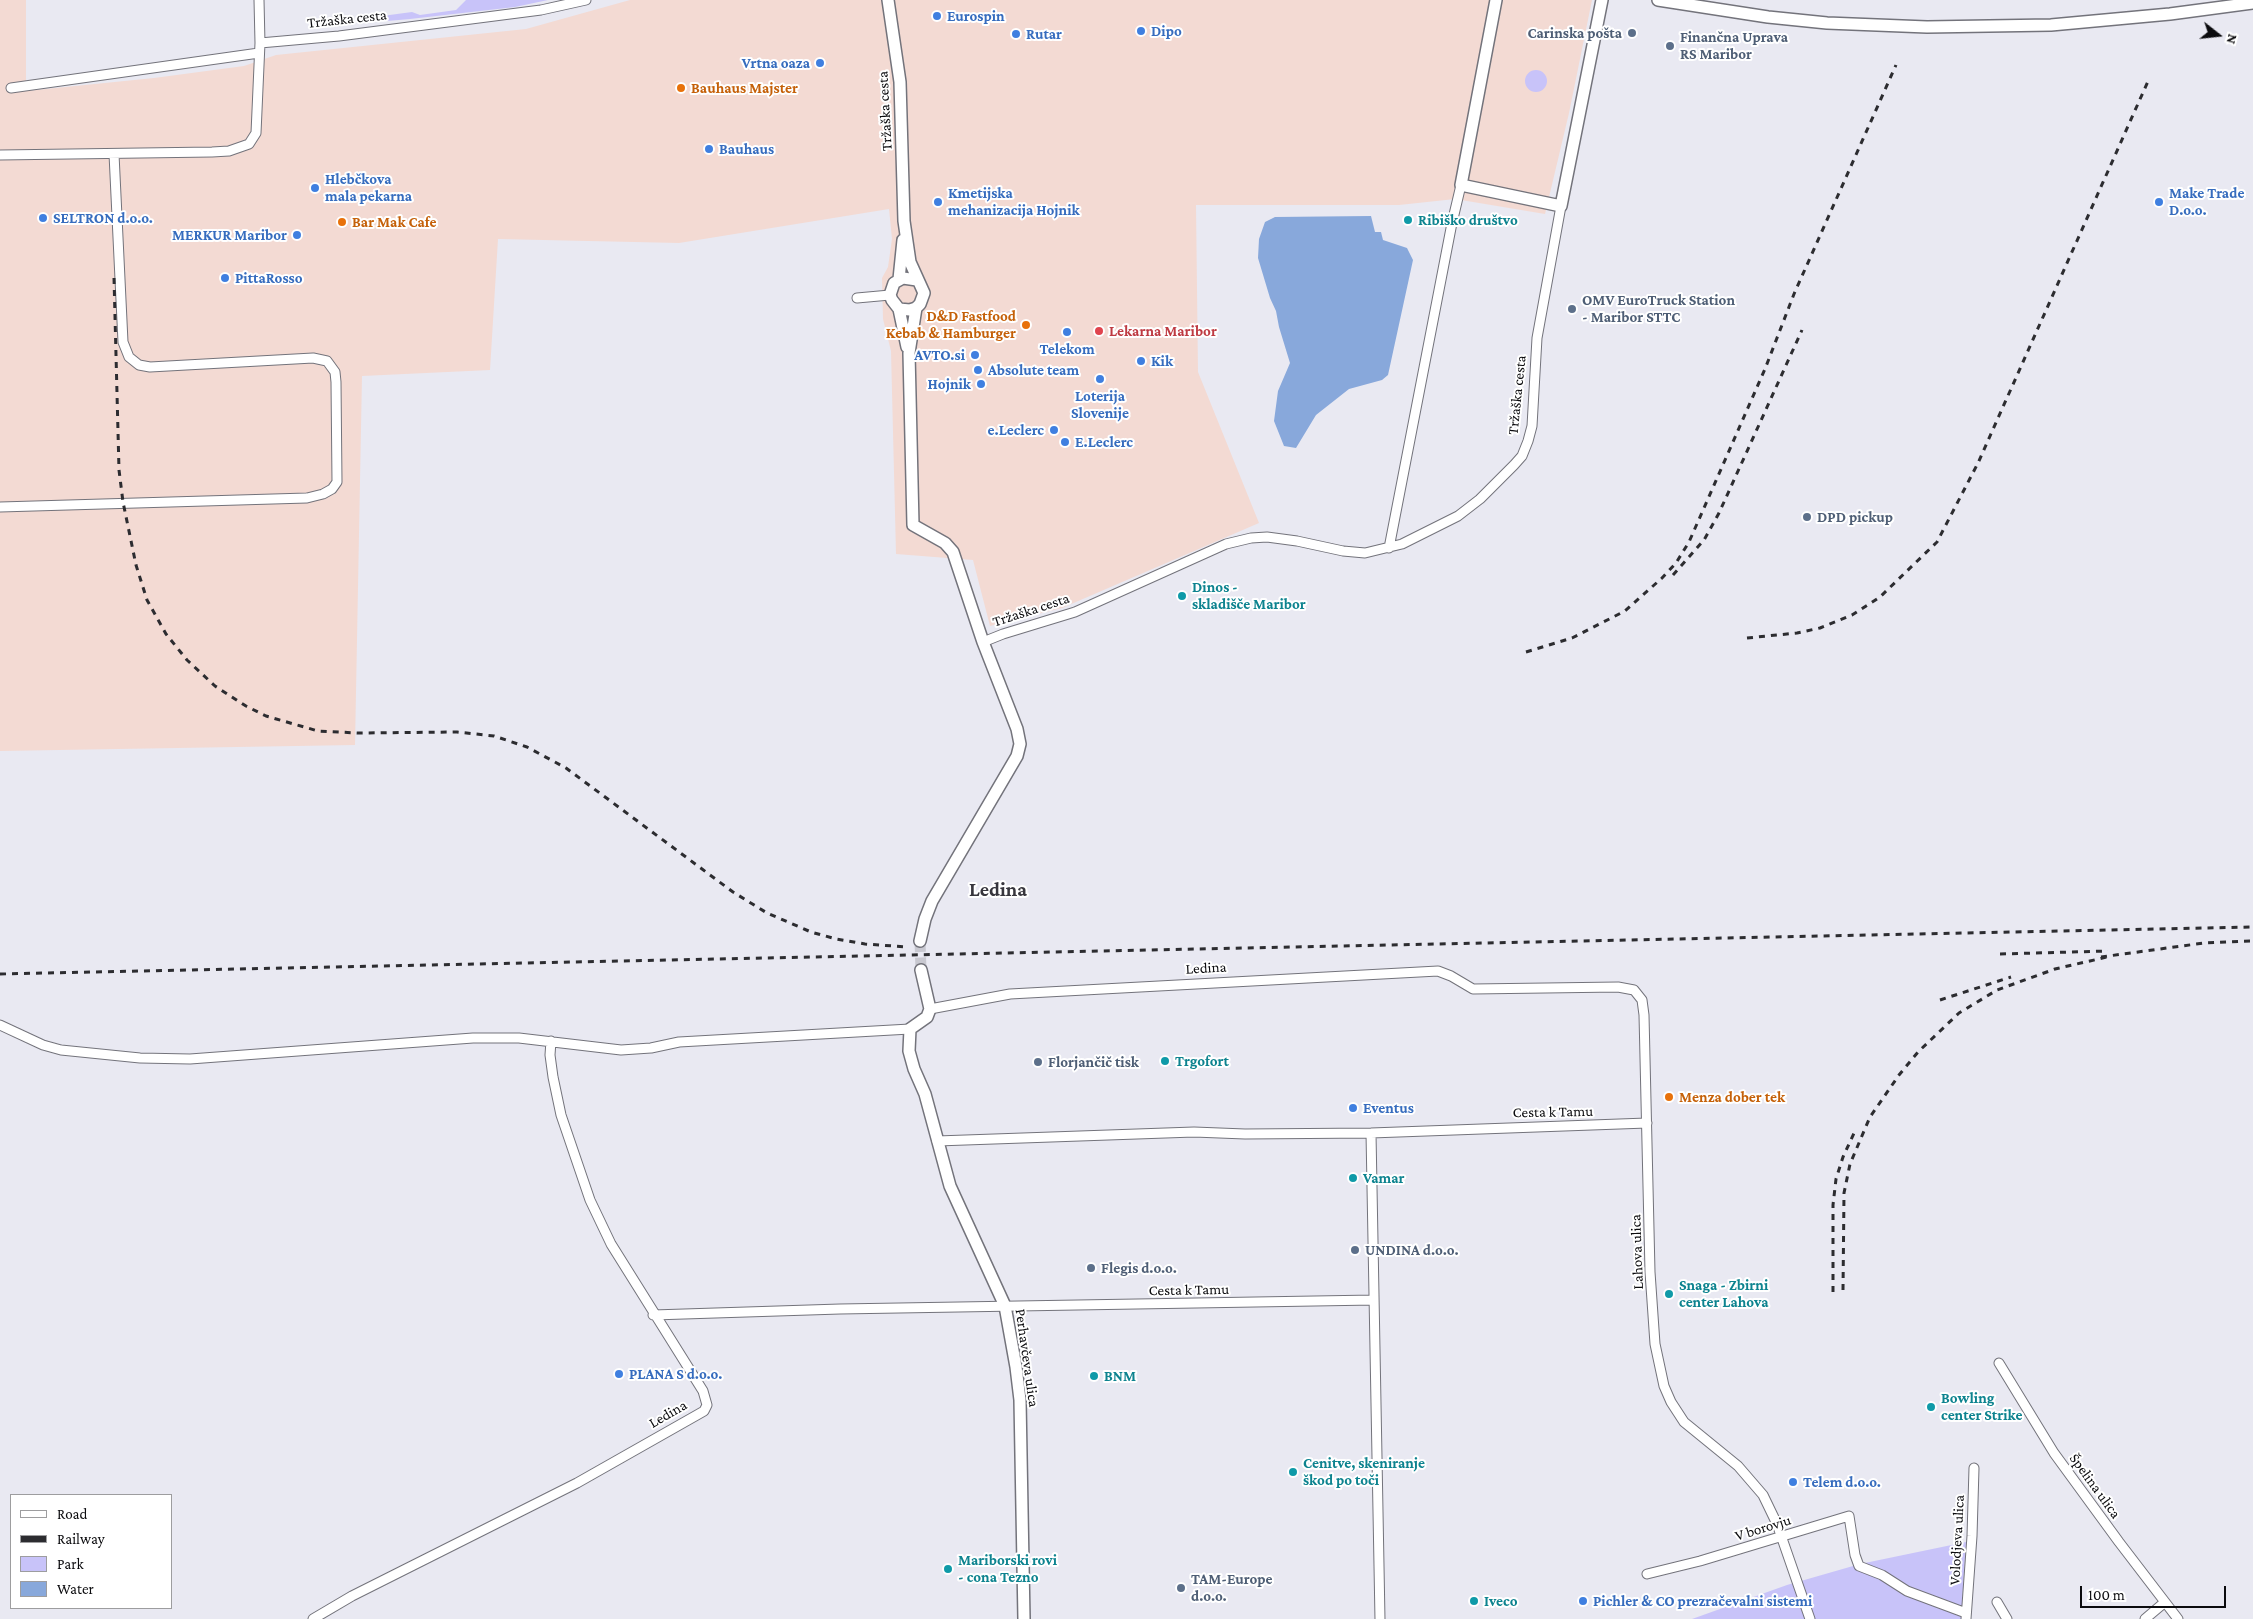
<!DOCTYPE html>
<meta charset="utf-8">
<style>
body{margin:0}
#map{position:relative;width:2253px;height:1619px;overflow:hidden;background:#e9e9f2;font-family:"Crimson Pro",serif}
canvas{display:block}
.legend{position:absolute;left:10px;top:1494px;width:162px;height:115px;box-sizing:border-box;background:#fff;border:1px solid #9d9d9f;margin:0;padding:6px 9px;list-style:none;font-size:15px;color:#0b0b0e}
.legend li{display:flex;align-items:center;gap:10px;height:25px}
.legend b{width:25px;border:1px solid #9d9d9f}
.north{position:absolute;left:2193px;top:10px;width:50px;height:50px;-webkit-text-stroke:4px #fff;paint-order:stroke;rotate:106deg;font-size:14px;font-weight:700;line-height:20px;text-align:center;color:#0b0b0e}
.north::after{content:'';display:block;margin:auto;width:18px;height:22px;background:#0b0b0e;clip-path:polygon(50% 0,100% 100%,50% 72%,0 100%)}
.scale{position:absolute;left:2080px;top:1586px;width:146px;height:22px;box-sizing:border-box;border:2px solid #0b0b0e;border-top:0;padding-left:6px;font-size:15px;line-height:18px;white-space:nowrap;color:#0b0b0e;-webkit-text-stroke:4px #fff;paint-order:stroke}
</style>
<div id="map">
<canvas width="2253" height="1619"></canvas>
<ul class="legend">
<li><b style="height:6px;background:#fff"></b>Road</li>
<li><b style="height:6px;background:#2c2c30"></b>Railway</li>
<li><b style="height:14px;background:#c8c3f9"></b>Park</li>
<li><b style="height:14px;background:#88a8db"></b>Water</li>
</ul>
<div class="north">N</div>
<div class="scale">100 m</div>
</div>
<script>
const ctx = document.querySelector('canvas').getContext('2d');
ctx.lineJoin = 'round';
function fill(path, color) { ctx.fillStyle = color; ctx.fill(path, 'evenodd'); }
const poly = rows => new Path2D(rows.map(r => 'M' + r).join(''));
function stroke(path, color, width, dash) { ctx.strokeStyle = color; ctx.lineWidth = width; ctx.lineCap = dash ? 'butt' : 'round'; ctx.setLineDash(dash || []); ctx.stroke(path); }
function drawText(font, color, halo, rows, align = 'center') {
  ctx.font = font + ' "Crimson Pro",serif'; ctx.lineWidth = 4; ctx.setLineDash([]); ctx.textBaseline = 'middle'; ctx.strokeStyle = halo; ctx.fillStyle = color; for (const [text, x, y, turn = 0] of rows) {
    ctx.save(); ctx.translate(x, y); ctx.rotate((+turn || 0) * Math.PI / 180); ctx.textAlign = isNaN(turn) ? turn : align; if (halo) ctx.strokeText(text, 0, 0); ctx.fillText(text, 0, 0); ctx.restore();
  }
}
const commercial = poly([
 [0,0,26,0,26,91,154,78,244,66,276,55,526,29,630,0,1592,0,1569,113,1545,214,1455,199,1399,205,1196,205,1198,372,1259,523,1062,608,990,626,973,560,896,554,891,351,883,319,882,278,888,267,892,239,889,209,679,243,498,239,490,370,362,376,355,745,0,751]
]);
const green = poly([
 [466,0,548,0,515,7,410,19,387,21,382,16,412,12,420,15,456,10],
 '1525 81a11 11 0 1 1 22 0a11 11 0 1 1-22 0Z',
 [1966,1542,1961,1619,1692,1619,1787,1585,1860,1564]
]);
const water = poly([
 [1371,216,1375,232,1381,232,1383,240,1407,248,1413,260,1388,375,1382,380,1349,389,1316,415,1296,448,1284,446,1274,421,1278,391,1290,363,1279,327,1276,311,1270,298,1258,258,1259,239,1265,222,1275,217]
]);
const tertiaryTunnel = poly([
 [920,941,921,970]
]);
const minor = poly([
 [260,43,339,36,541,10,586,0],
 [11,88,259,53],
 [0,155,212,152,229,151,249,144,256,133,260,43,259,0],
 [857,298,890,295],
 [0,507,307,498,323,494,332,489,337,482,336,382,335,372,327,361,313,358,150,367,139,365,129,357,123,342,114,154],
 [1389,548,1452,223,1461,185],
 [983,642,1003,634,1075,612,1226,544,1251,538,1267,537,1297,541,1343,551,1365,553,1402,544,1458,516,1480,499,1514,465,1522,456,1528,441,1532,426,1537,338,1561,206],
 [930,1009,1010,994,1438,971,1451,976,1473,989,1618,987,1634,990,1642,1000,1644,1015,1650,1272,1655,1344,1664,1386,1671,1402,1684,1422,1738,1466,1763,1495,1777,1524,1810,1619],
 [0,1025,43,1045,61,1050,140,1058,190,1059,473,1038,519,1038,621,1050,651,1048,679,1042,910,1029],
 [1371,1133,1380,1619],
 [937,1141,1194,1132,1245,1134,1371,1133,1647,1123],
 [653,1315,840,1309,1374,1300],
 [1999,1363,2054,1453,2119,1542,2178,1619],
 [1647,1574,1700,1561,1849,1516,1855,1555,1859,1566,1882,1575,1907,1591,1966,1613],
 [1997,1602,2007,1619],
 [313,1619,352,1596,577,1483,697,1415,704,1411,707,1405,703,1391,611,1244,590,1200,561,1115,553,1077,550,1055,551,1041],
 [1966,1619,1972,1536,1974,1468],
 [2145,1619,2165,1602]
]);
const tertiary = poly([
 [888,0,900,82,904,221,910,262,924,293,920,304,916,308,910,310,899,309,892,300,890,295,894,283,903,278,917,280],
 [1496,0,1461,185,1561,206,1602,0],
 [1658,0,1768,17,1827,23,1927,27,2051,25,2170,14,2253,3],
 [899,279,903,240],
 [916,308,909,353,913,525,945,543,953,552,983,642,1017,729,1020,744,1017,756,932,901,925,919,920,941],
 [899,309,907,347],
 [921,970,930,1009,927,1017,910,1029,909,1051,914,1069,925,1094,950,1186,1005,1306,1016,1367,1020,1400,1024,1619]
]);
const rail = poly([
 [114,278,119,470,123,502,136,565,147,600,166,634,187,660,215,686,246,706,266,716,318,731,358,733,457,732,494,736,527,747,566,768,733,892,767,913,811,932,836,939,865,944,908,947],
 [1673,575,1704,540,1719,513,1802,330],
 [1747,638,1797,633,1820,628,1852,615,1880,597,1937,542,1978,463,2149,79],
 [1526,652,1572,638,1625,611,1662,578,1676,563,1689,542,1765,369,1794,294,1896,65],
 [2000,954,2108,951],
 [2101,957,2204,943,2253,941],
 [0,974,2253,927],
 [1940,1000,2011,977],
 [1843,1290,1844,1193,1850,1164,1870,1117,1899,1075,1918,1052,1959,1013,1997,990,2055,969,2107,957],
 [1833,1292,1833,1205,1836,1179,1843,1157,1855,1131]
]);
const markers = [
 [937,16,5,"#3f7fe0"],
 [1141,31,5,"#3f7fe0"],
 [1632,33,5,"#5c6f8a"],
 [1016,34,5,"#3f7fe0"],
 [1670,46,5,"#5c6f8a"],
 [820,63,5,"#3f7fe0"],
 [681,88,5,"#e8710a"],
 [709,149,5,"#3f7fe0"],
 [315,188,5,"#3f7fe0"],
 [938,202,5,"#3f7fe0"],
 [2159,202,5,"#3f7fe0"],
 [43,218,5,"#3f7fe0"],
 [1408,220,5,"#0f9aa8"],
 [342,222,5,"#e8710a"],
 [297,235,5,"#3f7fe0"],
 [225,278,5,"#3f7fe0"],
 [1572,309,5,"#5c6f8a"],
 [1026,325,5,"#e8710a"],
 [1099,331,5,"#e0444e"],
 [1067,332,5,"#3f7fe0"],
 [975,355,5,"#3f7fe0"],
 [1141,361,5,"#3f7fe0"],
 [978,370,5,"#3f7fe0"],
 [1100,379,5,"#3f7fe0"],
 [981,384,5,"#3f7fe0"],
 [1054,430,5,"#3f7fe0"],
 [1065,442,5,"#3f7fe0"],
 [1807,517,5,"#5c6f8a"],
 [1182,596,5,"#0f9aa8"],
 [1165,1061,5,"#0f9aa8"],
 [1038,1062,5,"#5c6f8a"],
 [1669,1097,5,"#e8710a"],
 [1353,1108,5,"#3f7fe0"],
 [1353,1178,5,"#0f9aa8"],
 [1355,1250,5,"#5c6f8a"],
 [1091,1268,5,"#5c6f8a"],
 [1669,1294,5,"#0f9aa8"],
 [619,1374,5,"#3f7fe0"],
 [1094,1376,5,"#0f9aa8"],
 [1931,1407,5,"#0f9aa8"],
 [1293,1472,5,"#0f9aa8"],
 [1793,1482,5,"#3f7fe0"],
 [948,1569,5,"#0f9aa8"],
 [1181,1588,5,"#5c6f8a"],
 [1474,1601,5,"#0f9aa8"],
 [1583,1601,5,"#3f7fe0"]
];
const shopNames = [
 ["Eurospin",947,16],
 ["Dipo",1151,31],
 ["Rutar",1026,34],
 ["Vrtna oaza",810,63,"right"],
 ["Bauhaus",719,149],
 ["Hlebčkova",325,179],
 ["mala pekarna",325,196],
 ["Kmetijska",948,193],
 ["mehanizacija Hojnik",948,210],
 ["Make Trade",2169,193],
 ["D.o.o.",2169,210],
 ["SELTRON d.o.o.",53,218],
 ["MERKUR Maribor",287,235,"right"],
 ["PittaRosso",235,278],
 ["Telekom",1067,349,"center"],
 ["AVTO.si",965,355,"right"],
 ["Kik",1151,361],
 ["Absolute team",988,370],
 ["Hojnik",971,384,"right"],
 ["Loterija",1100,396,"center"],
 ["Slovenije",1100,413,"center"],
 ["e.Leclerc",1044,430,"right"],
 ["E.Leclerc",1075,442],
 ["Eventus",1363,1108],
 ["PLANA S d.o.o.",629,1374],
 ["Telem d.o.o.",1803,1482],
 ["Pichler & CO prezračevalni sistemi",1593,1601]
];
const streetNames = [
 ["Tržaška cesta",347,19,-6],
 ["Tržaška cesta",885,111,-93],
 ["Tržaška cesta",1517,395,-84],
 ["Tržaška cesta",1031,610,-18],
 ["Ledina",1206,968,-3],
 ["Cesta k Tamu",1553,1112,-1],
 ["Lahova ulica",1637,1252,-92],
 ["Cesta k Tamu",1189,1290,-1],
 ["Perhavčeva ulica",1027,1358,82],
 ["Ledina",668,1414,-30],
 ["Špelina ulica",2095,1486,54],
 ["V borovju",1763,1528,-17],
 ["Volodjeva ulica",1957,1540,-87]
];
const serviceNames = [
 ["Carinska pošta",1622,33,"right"],
 ["Finančna Uprava",1680,37],
 ["RS Maribor",1680,54],
 ["OMV EuroTruck Station",1582,300],
 ["- Maribor STTC",1582,317],
 ["DPD pickup",1817,517],
 ["Florjančič tisk",1048,1062],
 ["UNDINA d.o.o.",1365,1250],
 ["Flegis d.o.o.",1101,1268],
 ["TAM-Europe",1191,1579],
 ["d.o.o.",1191,1596]
];
const foodNames = [
 ["Bauhaus Majster",691,88],
 ["Bar Mak Cafe",352,222],
 ["D&D Fastfood",1016,316,"right"],
 ["Kebab & Hamburger",1016,333,"right"],
 ["Menza dober tek",1679,1097]
];
const cultureNames = [
 ["Ribiško društvo",1418,220],
 ["Dinos -",1192,587],
 ["skladišče Maribor",1192,604],
 ["Trgofort",1175,1061],
 ["Vamar",1363,1178],
 ["Snaga - Zbirni",1679,1285],
 ["center Lahova",1679,1302],
 ["BNM",1104,1376],
 ["Bowling",1941,1398],
 ["center Strike",1941,1415],
 ["Cenitve, skeniranje",1303,1463],
 ["škod po toči",1303,1480],
 ["Mariborski rovi",958,1560],
 ["- cona Tezno",958,1577],
 ["Iveco",1484,1601]
];
const healthNames = [
 ["Lekarna Maribor",1109,331]
];
const districtNames = [
 ["Ledina",998,890]
];
fill(commercial, '#f3dad3');
fill(green, '#c8c3f9');
fill(water, '#88a8db');
stroke(tertiaryTunnel, '#c8c8d0', 11, [11, 5.5]);
stroke(minor, '#73737b', 11);
stroke(tertiary, '#73737b', 14);
stroke(minor, '#fff', 9);
stroke(tertiary, '#fff', 11);
stroke(rail, '#2c2c30', 3, [6, 6]);
for (const [x, y, r, color] of markers) { const dot = new Path2D(); dot.arc(x, y, r, 0, 2 * Math.PI); ctx.fillStyle = color; ctx.fill(dot); stroke(dot, '#fff', 2); }
drawText('bold 15px', '#366cbe', '#fff', shopNames, 'left');
drawText('15px', '#0b0b0e', '#fff', streetNames);
drawText('bold 15px', '#4e5e75', '#fff', serviceNames, 'left');
drawText('bold 15px', '#c56008', '#fff', foodNames, 'left');
drawText('bold 15px', '#0d838f', '#fff', cultureNames, 'left');
drawText('bold 15px', '#be3a42', '#fff', healthNames, 'left');
drawText('bold 20px', '#37363d', '#fff', districtNames);
</script>
